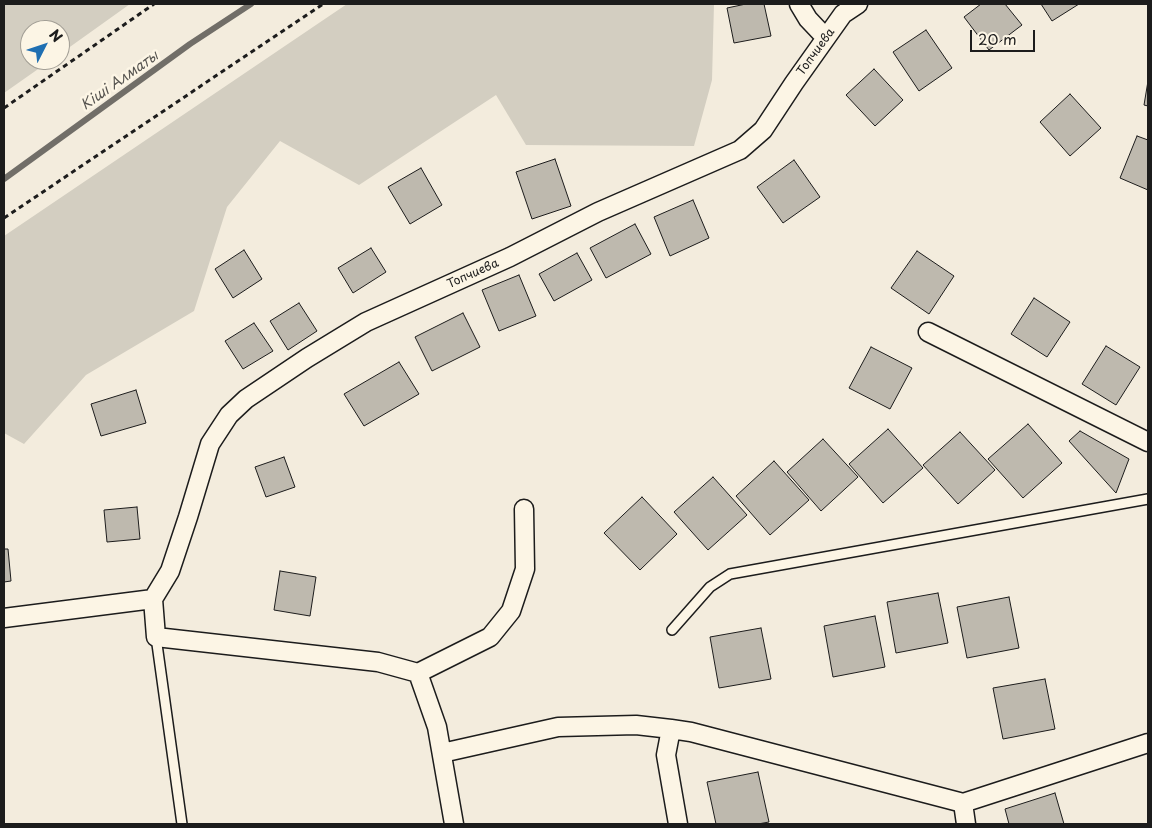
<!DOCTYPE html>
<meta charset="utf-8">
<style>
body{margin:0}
#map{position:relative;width:1152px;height:828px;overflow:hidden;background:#f3ecdd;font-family:"Playpen Sans",sans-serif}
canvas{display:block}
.frame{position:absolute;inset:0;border:5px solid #1c1c1c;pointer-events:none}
.north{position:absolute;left:20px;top:20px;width:50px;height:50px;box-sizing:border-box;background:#fcf5e5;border:1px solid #a29e95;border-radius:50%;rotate:49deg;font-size:14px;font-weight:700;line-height:20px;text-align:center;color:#1c1c1c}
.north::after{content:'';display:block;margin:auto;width:18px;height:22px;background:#1f6fb2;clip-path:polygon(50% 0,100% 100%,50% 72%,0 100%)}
.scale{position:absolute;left:970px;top:30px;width:65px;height:22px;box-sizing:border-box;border:2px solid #1c1c1c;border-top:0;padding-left:6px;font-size:15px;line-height:18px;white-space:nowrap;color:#1c1c1c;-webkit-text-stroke:4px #fcf5e5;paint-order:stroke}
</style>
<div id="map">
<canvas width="1152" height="828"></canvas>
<div class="frame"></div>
<div class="north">N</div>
<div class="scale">20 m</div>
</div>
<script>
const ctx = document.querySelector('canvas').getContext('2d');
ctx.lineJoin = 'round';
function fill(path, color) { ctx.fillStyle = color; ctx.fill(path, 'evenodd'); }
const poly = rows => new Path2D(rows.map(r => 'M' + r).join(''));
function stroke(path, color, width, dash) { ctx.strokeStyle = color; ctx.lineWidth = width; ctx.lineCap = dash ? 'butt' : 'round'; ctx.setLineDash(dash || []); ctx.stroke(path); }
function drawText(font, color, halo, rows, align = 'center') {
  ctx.font = font + ' "Playpen Sans",sans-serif'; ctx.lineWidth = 5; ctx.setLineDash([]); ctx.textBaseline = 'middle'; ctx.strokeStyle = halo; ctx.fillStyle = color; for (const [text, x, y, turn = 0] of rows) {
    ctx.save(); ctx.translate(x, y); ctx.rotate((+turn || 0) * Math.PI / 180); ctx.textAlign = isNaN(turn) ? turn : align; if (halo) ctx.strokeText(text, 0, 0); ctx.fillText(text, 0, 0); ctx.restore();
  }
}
const green = poly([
 [4,4,130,4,60,54,60,30,30,30,30,60,51,60,4,93],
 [347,4,714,4,712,80,694,146,526,145,496,95,359,185,280,141,227,207,194,311,86,375,24,444,4,433,4,236]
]);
const stream = poly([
 [4,179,190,44,251,4]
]);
const building = poly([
 [746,4,764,4,771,36,734,43,727,8,746,4],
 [981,4,1005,4,1022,25,989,50,964,17,981,4],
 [1041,4,1079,4,1052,21,1041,4],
 [926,30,952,68,919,91,893,52,926,30],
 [874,69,903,100,875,126,846,95,874,69],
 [1148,81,1148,106,1144,105,1148,81],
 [1070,94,1101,128,1070,156,1040,122,1070,94],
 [1137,136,1148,140,1148,190,1120,178,1137,136],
 [555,159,571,206,532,219,516,172,555,159],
 [794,160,820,197,783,223,757,187,794,160],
 [421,168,442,205,410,224,388,187,421,168],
 [693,200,709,238,670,256,654,217,693,200],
 [635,224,651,254,606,278,590,248,635,224],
 [371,248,386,272,353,293,338,268,371,248],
 [244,250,262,279,233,298,215,269,244,250],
 [917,251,954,276,929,314,891,288,917,251],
 [577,253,592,280,554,301,539,274,577,253],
 [519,275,536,316,499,331,482,290,519,275],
 [1034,298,1070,322,1047,357,1011,334,1034,298],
 [299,303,317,331,288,350,270,321,299,303],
 [463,313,480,347,432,371,415,337,463,313],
 [254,323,273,351,243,369,225,341,254,323],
 [1106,346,1140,367,1116,405,1082,384,1106,346],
 [871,347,912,368,890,409,849,388,871,347],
 [399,362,419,394,364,426,344,394,399,362],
 [136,390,146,423,101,436,91,404,136,390],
 [1028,424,1062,463,1023,498,988,459,1028,424],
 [888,429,923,468,883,503,849,464,888,429],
 [1080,431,1129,459,1116,493,1069,441,1080,431],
 [960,432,995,470,958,504,923,465,960,432],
 [823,439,858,477,821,511,787,472,823,439],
 [284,457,295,487,266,497,255,467,284,457],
 [774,461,809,500,770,535,736,496,774,461],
 [713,477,747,515,708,550,674,512,713,477],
 [642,497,677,534,640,570,604,533,642,497],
 [137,507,140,539,107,542,104,510,137,507],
 [4,549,8,549,11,581,4,582,4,549],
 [280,571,316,577,310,616,274,610,280,571],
 [938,593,948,643,896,653,887,602,938,593],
 [1009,597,1019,648,967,658,957,607,1009,597],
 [875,616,885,667,833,677,824,626,875,616],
 [761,628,771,679,719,688,710,637,761,628],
 [1045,679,1055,729,1003,739,993,688,1045,679],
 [758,772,769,822,758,824,716,824,707,782,758,772],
 [1055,793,1064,824,1009,824,1005,809,1055,793]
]);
const path = poly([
 [4,108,154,4],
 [4,218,323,4]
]);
const lane = poly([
 [672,630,710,587,730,574,1148,499],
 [156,637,182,824]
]);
const street = poly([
 [799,4,808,19,826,38],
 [928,332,1148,442],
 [153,599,170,571,188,517,210,444,229,415,246,399,307,358,366,322,510,257,598,212,740,150,763,130,794,83,843,14,858,4],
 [153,599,156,637,378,662,418,673,490,637,511,611,525,569,524,509],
 [4,618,153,599],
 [418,673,437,727,454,824],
 [442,753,558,727,636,725,671,729],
 [963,803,966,824],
 [678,824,666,755,671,729,691,732,963,803,1148,743]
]);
const streetNames = [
 ["Топчиева",816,52,-54],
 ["Топчиева",473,274,-24]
];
const waterNames = [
 ["Кіші Алматы",120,81,-35]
];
fill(green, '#d3cec1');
stroke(stream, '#716e68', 6);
fill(building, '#beb9ae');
stroke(building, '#1c1c1c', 1);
stroke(lane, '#1c1c1c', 12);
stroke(street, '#1c1c1c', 21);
stroke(path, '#1c1c1c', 3, [5, 4]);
stroke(lane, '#fcf5e5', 9);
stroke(street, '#fcf5e5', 18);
drawText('12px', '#1c1c1c', '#fcf5e5', streetNames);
drawText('italic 14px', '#55534f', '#fcf5e5', waterNames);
</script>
